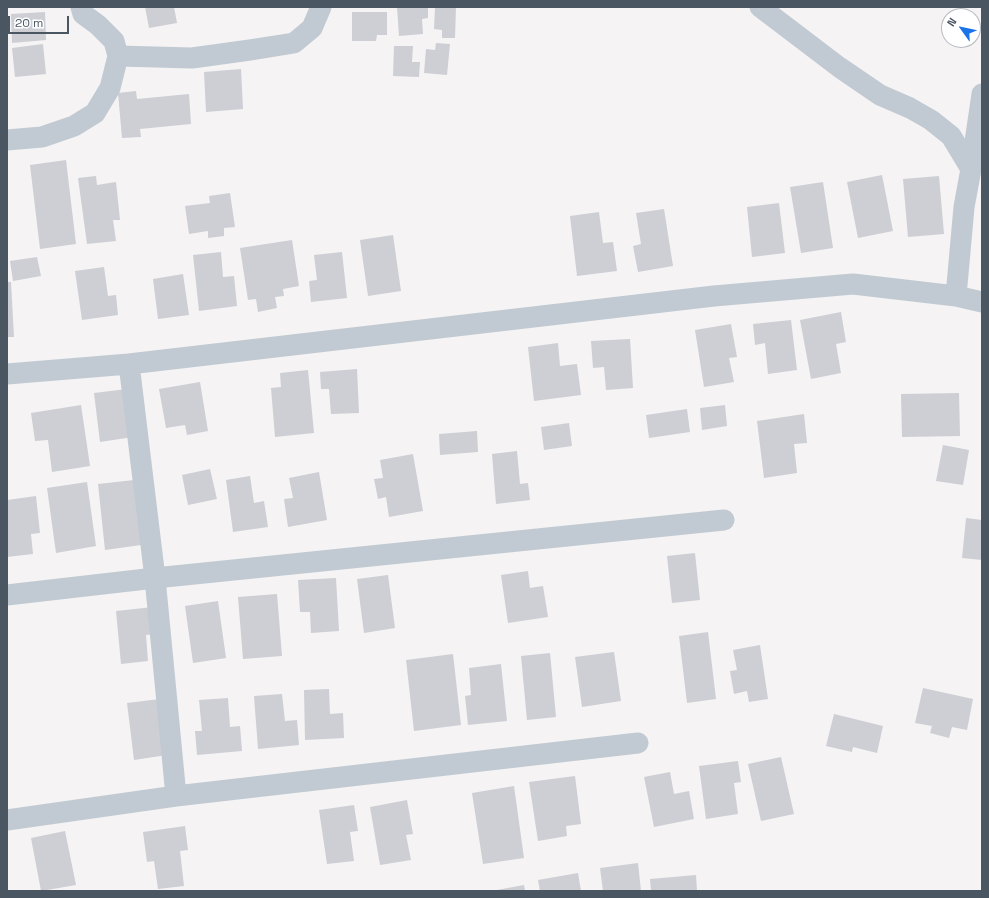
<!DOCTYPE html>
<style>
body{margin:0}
#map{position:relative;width:989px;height:898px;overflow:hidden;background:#f5f3f3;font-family:"Space Grotesk",sans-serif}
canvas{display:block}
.frame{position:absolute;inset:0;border:8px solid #4a5661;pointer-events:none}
.north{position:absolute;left:941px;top:8px;width:40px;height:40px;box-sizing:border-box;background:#fff;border:1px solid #b7bbc0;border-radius:50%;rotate:303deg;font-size:11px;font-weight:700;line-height:16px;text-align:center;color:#4a5661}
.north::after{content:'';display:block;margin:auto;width:14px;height:18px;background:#1a73e8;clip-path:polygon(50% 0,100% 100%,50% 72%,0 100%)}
.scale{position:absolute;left:8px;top:16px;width:61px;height:18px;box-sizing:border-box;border:2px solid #4a5661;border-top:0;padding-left:5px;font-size:12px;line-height:14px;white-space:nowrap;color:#4a5661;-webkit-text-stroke:3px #fff;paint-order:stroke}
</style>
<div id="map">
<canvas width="989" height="898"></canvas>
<div class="frame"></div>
<div class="north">N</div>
<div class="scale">20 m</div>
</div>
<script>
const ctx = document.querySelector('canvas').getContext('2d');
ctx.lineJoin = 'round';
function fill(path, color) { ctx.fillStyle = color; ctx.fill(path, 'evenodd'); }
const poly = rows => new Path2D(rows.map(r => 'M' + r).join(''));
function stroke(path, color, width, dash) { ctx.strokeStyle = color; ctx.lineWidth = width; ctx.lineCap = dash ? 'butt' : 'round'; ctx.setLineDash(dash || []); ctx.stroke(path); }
const building = poly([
 [145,7,174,7,177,23,149,28],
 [397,7,428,7,428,18,422,19,423,34,399,36],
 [435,7,456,7,455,38,442,38,442,30,434,29],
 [45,12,46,40,12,43,11,14],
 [352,12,387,12,387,35,377,35,376,41,352,41],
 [436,43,450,44,447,75,424,73,426,49,435,50],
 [43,44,46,74,15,77,12,48],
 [394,46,413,46,412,62,420,62,419,77,393,76],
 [241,69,243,109,206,112,204,72],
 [136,91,137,99,189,94,191,124,140,129,141,137,122,138,118,93],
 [66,160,76,244,40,249,30,165],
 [882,175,893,231,858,238,847,182],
 [96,176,97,185,116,182,120,220,113,220,116,241,87,244,78,178],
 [939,176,944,234,908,237,903,179],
 [823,182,833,248,801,253,790,187],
 [230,193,235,227,224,228,224,236,208,238,208,231,189,234,185,206,210,203,209,196],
 [779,203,785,253,752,257,747,207],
 [664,209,673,266,638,272,633,246,641,244,636,213],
 [599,212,603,243,613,242,617,271,577,276,570,216],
 [393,235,401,291,368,296,360,240],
 [292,240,299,286,283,289,284,296,275,297,277,308,258,312,256,299,248,300,240,248],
 [221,252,223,277,234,276,237,306,199,311,193,255],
 [342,252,347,298,311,302,309,281,317,280,314,255],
 [37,257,41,276,13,281,10,261],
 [104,267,108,296,116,295,118,315,82,320,75,271],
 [183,274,189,315,158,319,153,279],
 [7,282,11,282,14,337,7,337],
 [841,312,846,342,836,344,841,373,811,379,800,320],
 [791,320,797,370,768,374,765,343,755,345,753,324],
 [731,324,737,357,729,358,734,382,704,387,695,330],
 [630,339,633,388,606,390,604,367,593,368,591,341],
 [558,343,560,366,577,364,581,395,534,401,528,347],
 [357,369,359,413,331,414,329,389,321,389,320,372],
 [308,370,314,433,275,437,271,388,281,387,280,373],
 [200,382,208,431,187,435,185,425,166,428,159,389],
 [127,389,133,437,100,442,94,393],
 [959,393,960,436,902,437,901,394],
 [81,405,90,466,52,472,48,440,35,441,31,413],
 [725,405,727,426,702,430,700,408],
 [687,409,690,432,649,438,646,415],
 [804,414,807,443,794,444,797,473,764,478,757,421],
 [569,423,572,446,544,450,541,427],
 [477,431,478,452,440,455,439,434],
 [943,445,969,450,963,485,936,481],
 [517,451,520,484,528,483,530,500,496,504,492,454],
 [413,454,423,511,389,517,386,497,378,499,374,479,383,478,380,460],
 [210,469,217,499,188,505,182,475],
 [319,472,327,520,288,527,284,499,293,498,289,478],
 [250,476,254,503,264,501,268,527,233,532,226,480],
 [134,480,141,545,105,550,98,484],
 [87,482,96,546,56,553,47,488],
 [36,496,40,533,31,534,33,554,7,557,7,500],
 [966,518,982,520,982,560,962,558],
 [695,553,700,600,672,603,667,556],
 [528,571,530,588,543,586,548,617,508,623,501,575],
 [388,575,395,628,364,633,357,579],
 [336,578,339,631,311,633,310,612,300,612,298,580],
 [277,594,282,656,243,659,238,597],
 [218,601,226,658,193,663,185,606],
 [153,607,156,634,146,635,148,661,121,664,116,611],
 [708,632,716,699,687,703,679,636],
 [760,645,768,699,749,702,747,691,734,694,730,671,737,670,733,650],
 [614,652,621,701,582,707,575,657],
 [550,653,556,717,527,720,521,656],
 [453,654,461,725,414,731,406,660],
 [501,664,507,721,468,725,465,696,471,695,469,668],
 [923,688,973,699,967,730,952,727,949,738,930,733,932,726,915,723],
 [329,689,330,714,343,713,344,738,305,740,304,690],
 [282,694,285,721,297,720,299,745,258,749,254,696],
 [228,698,230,727,240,726,242,751,197,755,195,731,202,731,199,700],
 [160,699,167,755,134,760,127,703],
 [834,714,883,726,877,753,853,747,852,752,826,746],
 [781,757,794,814,761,821,748,764],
 [738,761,741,782,734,783,738,814,706,819,699,766],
 [670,772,674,794,689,791,694,819,654,827,644,777],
 [575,776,581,824,566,826,567,836,538,841,529,782],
 [514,786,524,858,483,864,472,793],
 [407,800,413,834,406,835,411,860,380,865,370,807],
 [354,805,358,831,350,832,354,861,327,864,319,810],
 [185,826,188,850,180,851,184,886,158,889,154,861,147,862,143,832],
 [65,831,76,885,41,891,31,838],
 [638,863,641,891,603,891,600,868],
 [578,873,581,891,540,891,538,880],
 [696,875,697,891,651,891,650,879],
 [524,885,525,891,497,891,497,890]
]);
const minor = poly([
 [760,7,839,67,880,95,910,108,931,120,951,136,971,169],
 [118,56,192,58,250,50,294,43,312,28,321,7],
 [7,140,42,137,74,126,95,113,110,88,118,56,114,41,98,25,83,14,81,7],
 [956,296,964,207,971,169,982,94],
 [129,364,155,578,176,796],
 [7,374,129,364,714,296,853,284,956,296,982,302],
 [7,595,155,578,724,520],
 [7,820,176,796,638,743]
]);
fill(building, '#cdcfd5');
stroke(minor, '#c1cad2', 21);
</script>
